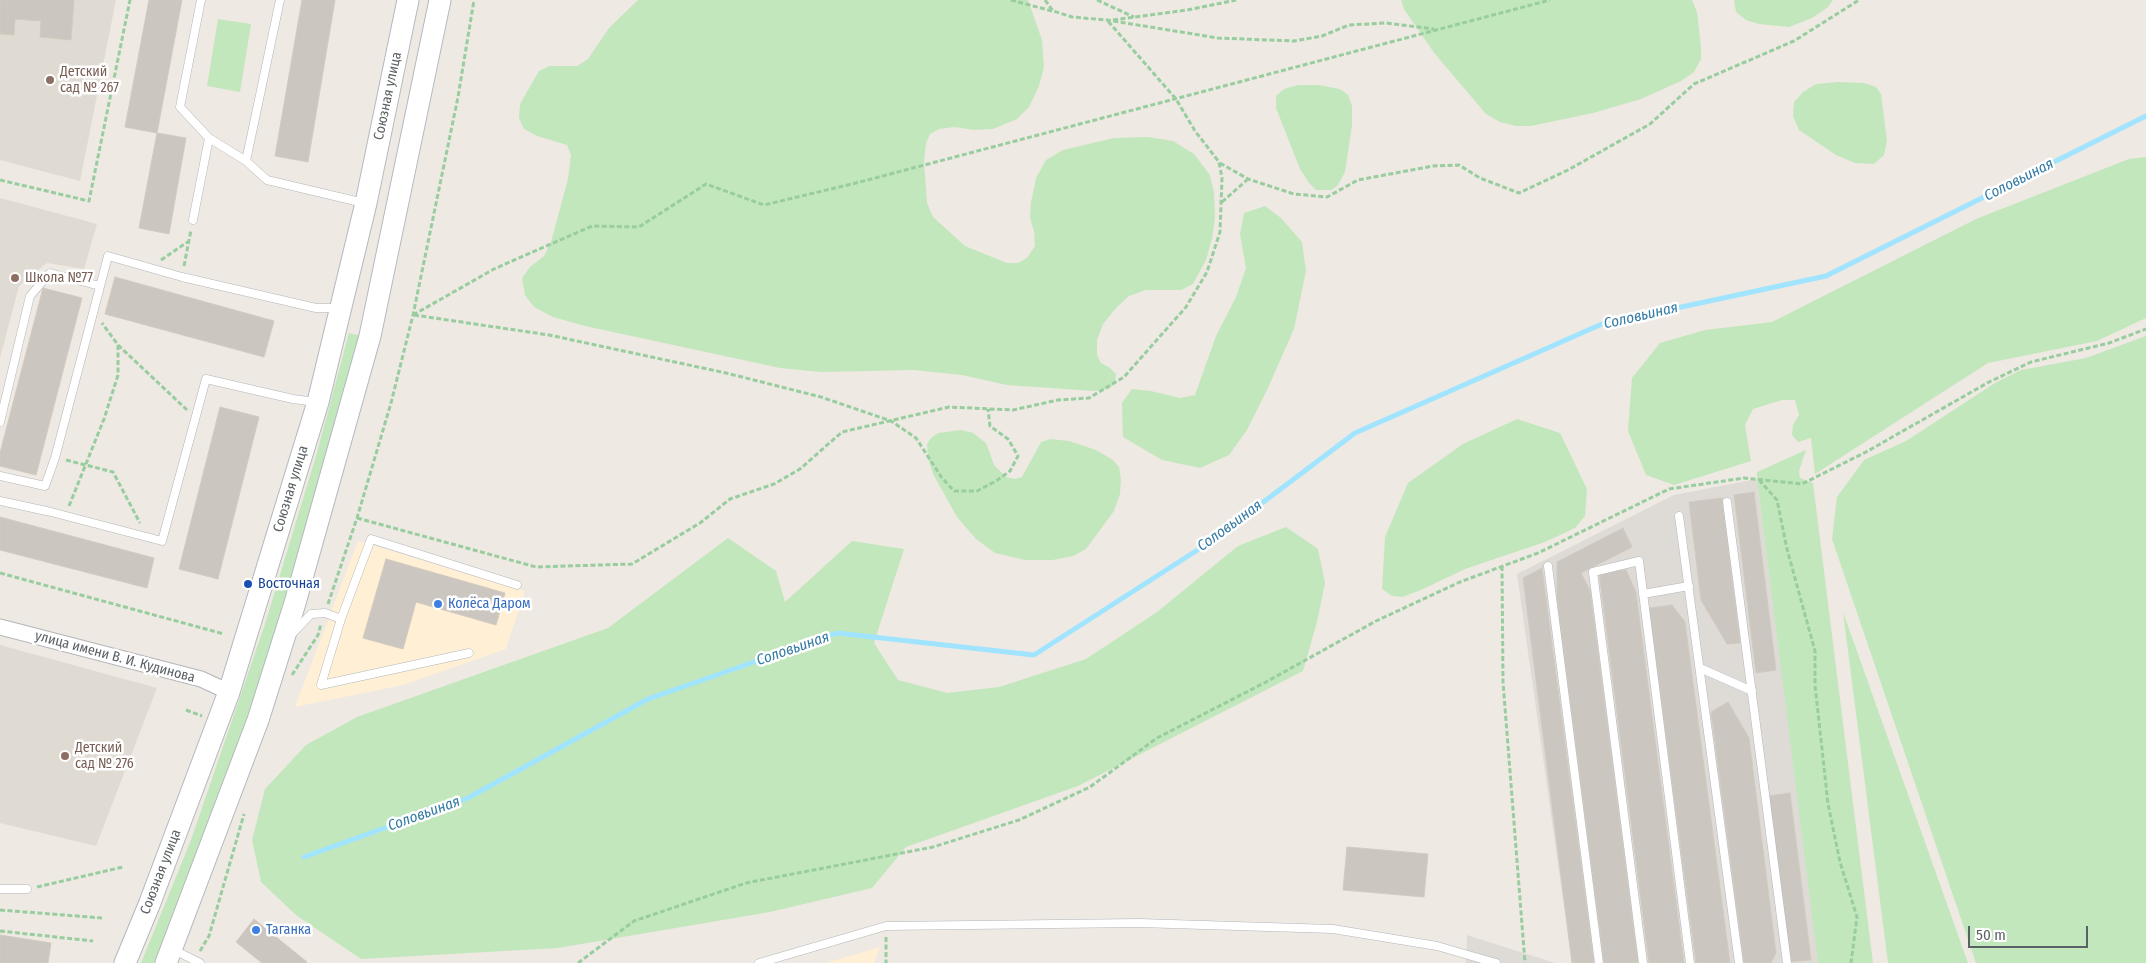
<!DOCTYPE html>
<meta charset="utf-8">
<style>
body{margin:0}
#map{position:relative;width:2146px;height:963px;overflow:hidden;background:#eee9e2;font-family:"Fira Sans Condensed",sans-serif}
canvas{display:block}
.scale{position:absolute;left:1968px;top:926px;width:120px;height:22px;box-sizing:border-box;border:2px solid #5a6063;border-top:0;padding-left:6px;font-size:15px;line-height:18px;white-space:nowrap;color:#5a6063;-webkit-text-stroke:4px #fff;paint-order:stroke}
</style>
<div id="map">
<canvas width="2146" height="963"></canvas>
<div class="scale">50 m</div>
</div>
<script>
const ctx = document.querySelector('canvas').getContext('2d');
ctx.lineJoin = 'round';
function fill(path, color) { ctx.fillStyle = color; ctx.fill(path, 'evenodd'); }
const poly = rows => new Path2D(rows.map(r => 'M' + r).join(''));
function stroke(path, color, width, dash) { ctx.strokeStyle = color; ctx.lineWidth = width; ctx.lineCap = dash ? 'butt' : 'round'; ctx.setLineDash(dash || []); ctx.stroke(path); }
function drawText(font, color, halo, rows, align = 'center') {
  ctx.font = font + ' "Fira Sans Condensed",sans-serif'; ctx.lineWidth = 5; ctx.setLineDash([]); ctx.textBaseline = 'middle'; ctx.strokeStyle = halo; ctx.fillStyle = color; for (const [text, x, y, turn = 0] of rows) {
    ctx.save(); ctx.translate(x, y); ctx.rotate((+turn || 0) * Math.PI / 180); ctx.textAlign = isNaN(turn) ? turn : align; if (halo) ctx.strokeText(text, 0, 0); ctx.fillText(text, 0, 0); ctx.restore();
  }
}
const commercial = poly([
 [358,541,525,591,506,649,403,685,295,707],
 [880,947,874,963,826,963]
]);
const industrial = poly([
 [1757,479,1819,963,1572,963,1517,574,1674,495],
 [1467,935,1555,963,1466,963]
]);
const education = poly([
 [0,0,116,0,80,181,0,160],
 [0,198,97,224,84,269,47,263,19,286,0,358],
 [0,645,157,688,96,846,0,823]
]);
const green = poly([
 [638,0,1028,0,1042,40,1044,67,1039,86,1029,107,1017,119,993,129,974,130,955,127,939,129,930,134,926,143,924,162,927,203,933,217,965,246,1007,263,1018,263,1027,258,1035,246,1034,231,1030,218,1031,202,1036,178,1046,160,1063,150,1114,138,1148,137,1173,141,1194,154,1210,175,1214,193,1215,217,1212,239,1206,260,1193,284,1181,290,1146,290,1129,296,1116,308,1103,324,1097,340,1097,355,1101,363,1110,368,1116,374,1115,383,1109,389,1094,391,1007,385,962,375,914,370,821,372,780,368,585,326,553,317,534,307,525,295,522,278,530,267,544,256,551,242,568,179,571,155,567,145,537,136,524,129,519,118,520,104,539,71,549,66,577,66,588,59,609,28],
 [1401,0,1692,0,1697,12,1701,47,1701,59,1694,72,1681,81,1641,99,1593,113,1531,126,1516,126,1500,122,1486,114,1435,54,1404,9],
 [1734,0,1833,0,1828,7,1812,18,1789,27,1759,24,1746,20,1736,12],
 [218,19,251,24,240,92,207,86],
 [1838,82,1864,83,1876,87,1881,94,1887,141,1884,155,1874,164,1855,163,1836,155,1799,130,1793,116,1794,102,1803,92,1816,84],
 [1298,85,1318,85,1340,89,1348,95,1352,106,1352,125,1345,172,1338,185,1332,190,1316,190,1309,183,1300,169,1276,108,1276,96,1284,89],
 [2146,157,2146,318,2097,341,1988,363,1815,474,1811,438,1798,442,1792,435,1793,425,1799,415,1795,400,1782,400,1753,409,1745,425,1751,461,1674,485,1646,475,1628,431,1632,378,1660,343,1705,330,1772,322,1976,219,2129,159],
 [1265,206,1281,218,1302,242,1306,271,1294,329,1267,390,1247,430,1229,455,1200,468,1162,460,1123,437,1122,403,1132,389,1151,391,1180,398,1195,395,1216,336,1236,297,1246,268,1240,234,1244,213],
 [349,333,361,336,295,575,216,813,156,963,141,963,191,840,265,624,316,456],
 [2146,336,2146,963,1976,963,1832,539,1837,497,1864,460,1906,441,1995,383,2021,370,2086,358],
 [1517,419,1560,433,1587,489,1585,516,1575,528,1545,542,1465,569,1421,590,1402,597,1392,596,1382,589,1385,537,1408,483,1463,444],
 [961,430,973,433,986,443,994,465,1006,477,1015,479,1022,477,1041,442,1050,439,1069,441,1096,450,1113,460,1119,467,1121,479,1120,494,1114,511,1086,549,1073,556,1053,560,1025,560,995,553,976,539,957,517,933,474,928,458,927,444,931,438,938,433],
 [1806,450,1799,471,1800,478,1813,483,1873,963,1818,963,1757,479,1757,472],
 [1286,527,1318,549,1325,583,1317,622,1303,671,1078,786,906,847,872,888,770,912,558,948,361,959,296,915,261,882,252,840,265,789,306,745,357,717,608,628,728,538,776,571,785,602,852,541,904,549,874,643,898,680,947,693,999,687,1086,659,1157,612,1238,546],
 [1843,612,1968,963,1888,963]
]);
const stream = poly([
 [304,857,468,798,648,699,837,633,1034,655,1213,540,1355,433,1602,324,1826,276,2146,116]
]);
const building = poly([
 [0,0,74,0,71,40,40,37,41,21,15,19,14,35,0,34,0,0],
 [149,0,182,0,157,133,125,127,149,0],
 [302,0,335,0,308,162,275,156,302,0],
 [157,133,186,138,169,234,139,228,157,133],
 [115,277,274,321,264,357,105,314,115,277],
 [43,288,82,298,36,475,0,466,0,453,43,288],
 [220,407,259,417,218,579,179,569,220,407],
 [1754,492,1776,670,1756,673,1734,495,1754,492],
 [1722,498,1740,643,1727,644,1701,600,1689,502,1722,498],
 [0,517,154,558,147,588,0,550,0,517],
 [1623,528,1632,547,1581,573,1590,590,1638,963,1604,963,1557,599,1557,562,1623,528],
 [386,559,505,593,496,625,416,602,403,649,363,638,386,559],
 [1542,568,1594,963,1572,963,1523,578,1542,568],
 [1626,570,1636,592,1684,963,1649,963,1599,572,1626,570],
 [1672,605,1685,622,1730,963,1696,963,1649,608,1672,605],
 [1728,702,1749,738,1776,953,1771,963,1744,963,1711,712,1728,702],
 [1790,793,1811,960,1789,962,1769,796,1790,793],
 [1347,847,1428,854,1424,897,1343,890,1347,847],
 [254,919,307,962,306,963,262,963,236,942,254,919],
 [0,935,51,943,48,963,0,963,0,935]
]);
const path = poly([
 [1011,0,1052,11],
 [1045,0,1053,11,1072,17,1107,20,1218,38,1294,41,1322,36,1349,25,1386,23,1434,29],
 [1097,0,1134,17],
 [1113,20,1187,10,1236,0],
 [1220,163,1248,179,1294,194,1327,197,1358,180,1433,166,1459,165,1480,178,1519,193,1568,170,1650,124,1694,84,1794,41,1859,0],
 [0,180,89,201,130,0],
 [1222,202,1248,179],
 [161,260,189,241],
 [184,266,191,230],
 [413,315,494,269,592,226,639,227,706,184,764,205,860,182,1550,0],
 [414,315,549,335,726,373,821,397,891,421,916,438,942,478,954,491,977,491,996,481,1010,471,1018,456,1008,439,990,426,988,409],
 [118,345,187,410],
 [66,460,113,472,140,523],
 [1759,480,1777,500,1787,549,1815,651,1815,685,1828,804,1840,862,1857,917,1851,963],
 [69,506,104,419,118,375,118,345,102,323],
 [357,518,536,567,632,564,700,523,730,499,774,484,800,469,842,432,949,407,1013,410,1058,400,1089,398,1124,377,1186,307,1207,272,1220,232,1222,178,1219,162,1195,131,1176,99,1107,20],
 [1502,566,1503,682,1525,963],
 [0,573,224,634],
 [328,604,357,518,391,403,413,315,458,97,474,0],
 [292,675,318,635,321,624],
 [186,710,202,716],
 [37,887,123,867],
 [0,910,102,918],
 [0,931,93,941],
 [886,937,886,963],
 [200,951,209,936,244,814],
 [578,963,634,921,746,883,933,847,1019,820,1090,787,1157,738,1266,682,1376,621,1460,582,1538,553,1669,489,1744,478,1802,484,1866,452,1989,382,2031,362,2109,343,2146,329]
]);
const lane = poly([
 [280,0,246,161,267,180,364,203],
 [209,138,246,161],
 [193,220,209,138,180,107,201,0],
 [0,422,30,296,50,273,100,286],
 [0,476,45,486,55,458,108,256,182,277,316,308,339,308],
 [0,501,51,512,162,541,206,379,293,399,316,402],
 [1727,502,1787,963],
 [1679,516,1739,963],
 [1548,566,1599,963],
 [1643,594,1689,586],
 [341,619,371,539,517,585],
 [292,634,311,614,325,613,341,619,321,685,469,653],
 [1700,668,1752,691],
 [0,889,27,889],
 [174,950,200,963],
 [759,963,886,926,1139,923,1333,929,1437,946,1496,963],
 [1643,963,1593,572,1639,561,1690,963]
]);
const street = poly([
 [0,627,201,679,229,692]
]);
const secondary = poly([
 [125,963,149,905,229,692,318,402,366,203,408,0],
 [166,963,258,720,295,603,370,336,440,0]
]);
const markers = [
 [50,80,5,"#8d6e63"],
 [15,278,5,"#8d6e63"],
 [248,584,5,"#1a4fb4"],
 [438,604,5,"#3f7fe0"],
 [65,756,5,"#8d6e63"],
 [256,930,5,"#3f7fe0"]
];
const educationNames = [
 ["Детский",60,72],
 ["сад № 267",60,88],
 ["Школа №77",25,278],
 ["Детский",75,748],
 ["сад № 276",75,764]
];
const streetNames = [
 ["Союзная улица",388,96,-78],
 ["Союзная улица",291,489,-73],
 ["улица имени В. И. Кудинова",115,657,15],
 ["Союзная улица",161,872,-69]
];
const transitNames = [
 ["Восточная",258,584]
];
const shopNames = [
 ["Колёса Даром",448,604],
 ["Таганка",266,930]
];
const waterNames = [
 ["Соловьиная",2019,180,-27],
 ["Соловьиная",1641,316,-13],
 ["Соловьиная",1230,526,-36],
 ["Соловьиная",793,649,-19],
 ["Соловьиная",424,814,-20]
];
fill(commercial, '#ffefd5');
fill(industrial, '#dedbd6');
fill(education, '#e0dbd2');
fill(green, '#c3e7bc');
stroke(stream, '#a0e4ff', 5);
fill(building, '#ccc6c0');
stroke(building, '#d3cac0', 1);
stroke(lane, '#b2b6ba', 9);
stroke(street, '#b2b6ba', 17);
stroke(secondary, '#b3b8bd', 23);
stroke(path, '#98cd9f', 3, [5, 2.5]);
stroke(lane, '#fff', 8);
stroke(street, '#fff', 15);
stroke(secondary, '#fff', 21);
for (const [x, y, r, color] of markers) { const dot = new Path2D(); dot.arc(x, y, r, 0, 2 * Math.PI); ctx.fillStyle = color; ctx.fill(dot); stroke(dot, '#fff', 2); }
drawText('14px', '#785e54', '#fff', educationNames, 'left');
drawText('14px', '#5a6063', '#fff', streetNames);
drawText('14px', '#164399', '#fff', transitNames, 'left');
drawText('14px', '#366cbe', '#fff', shopNames, 'left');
drawText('italic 15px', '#347ba3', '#fff', waterNames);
</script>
